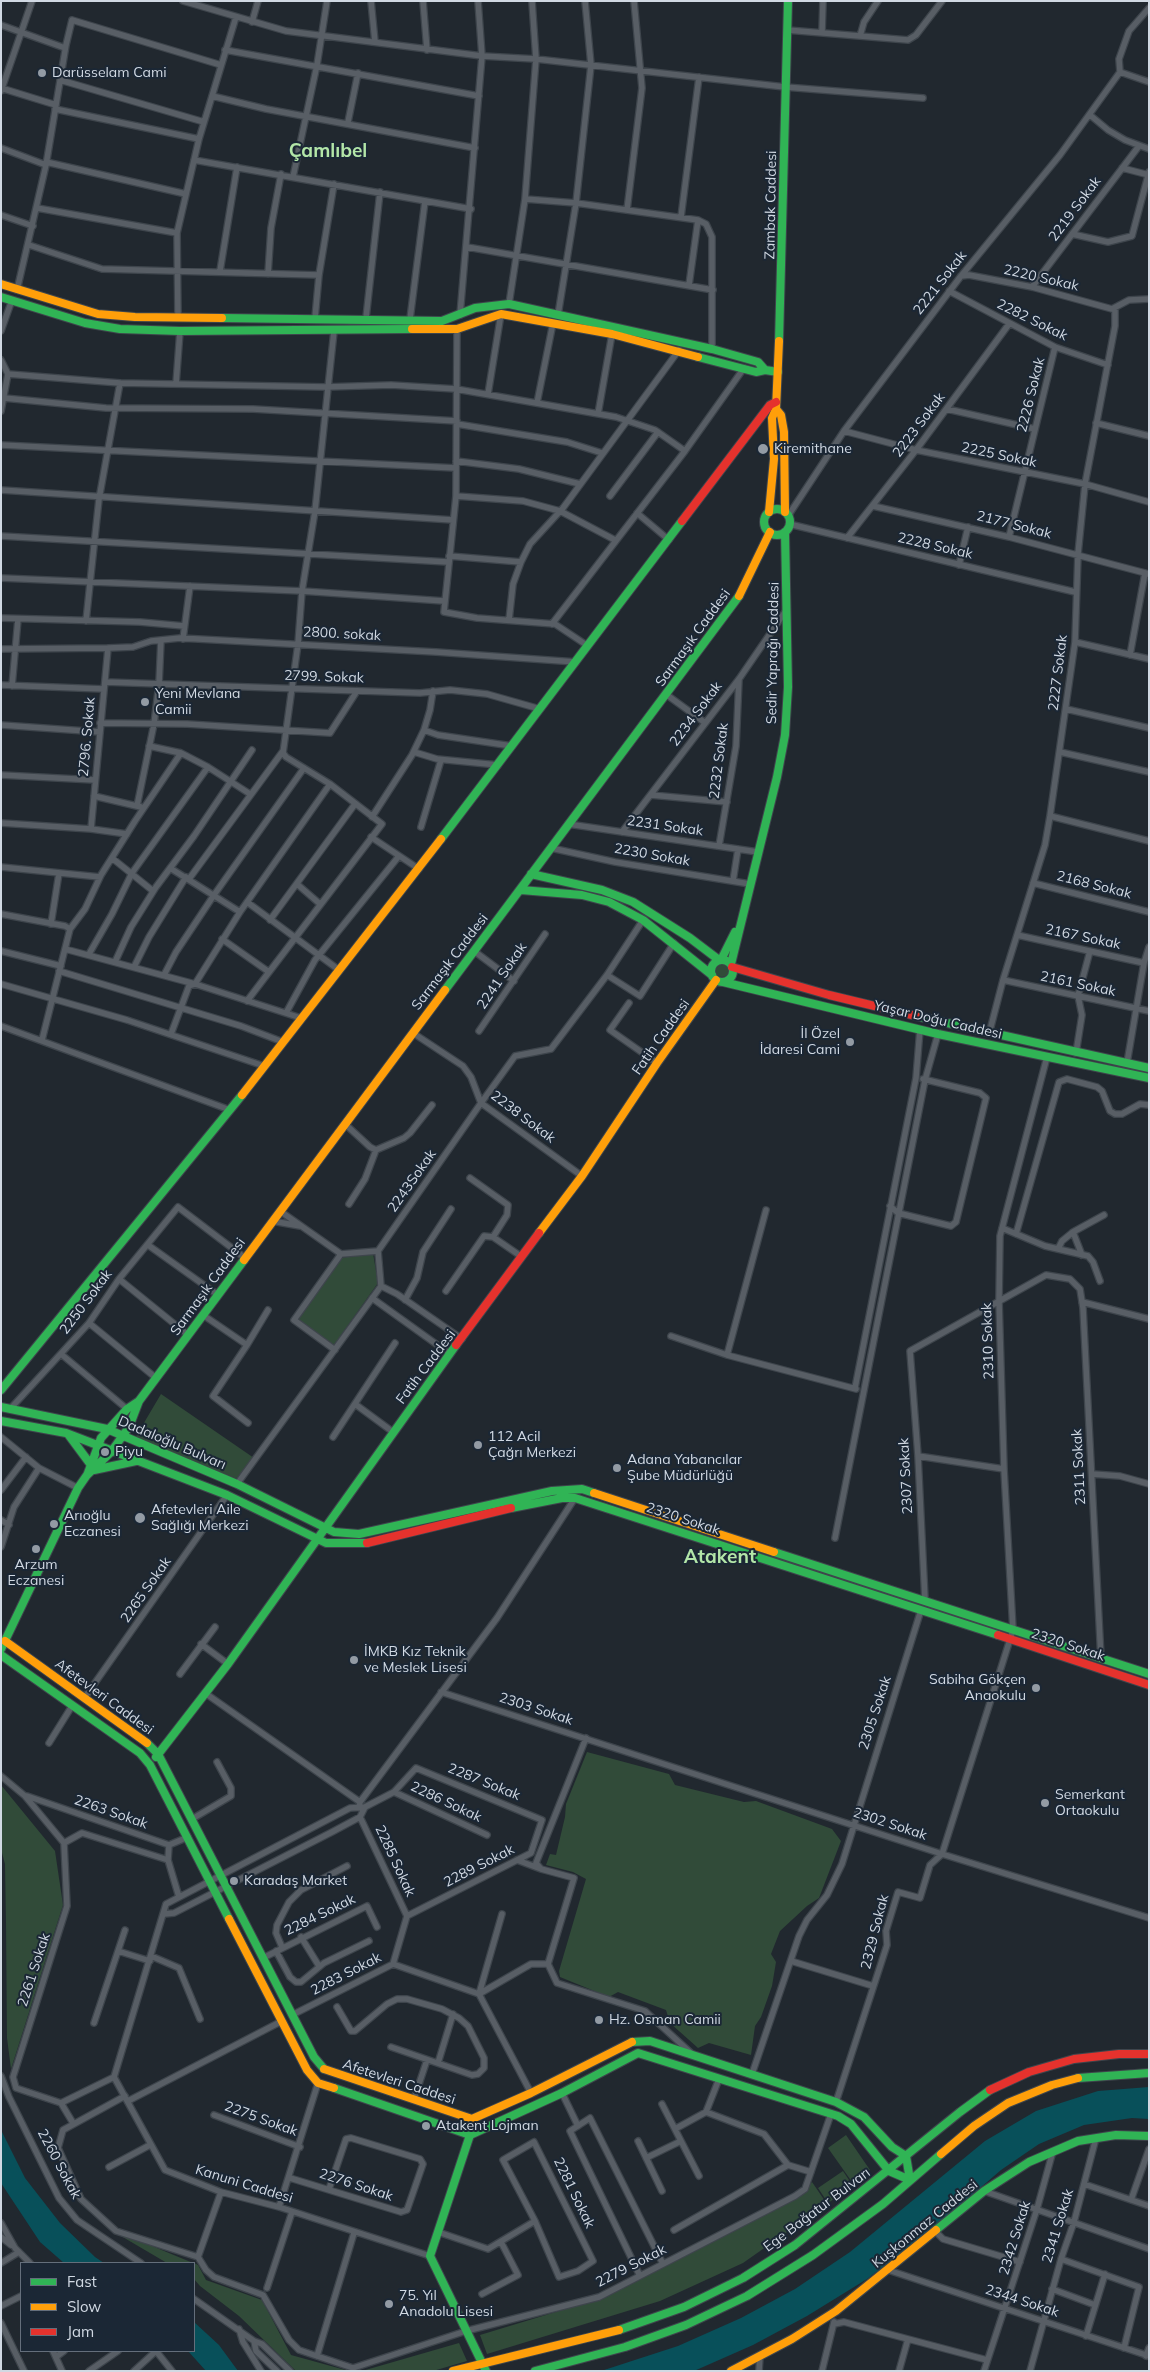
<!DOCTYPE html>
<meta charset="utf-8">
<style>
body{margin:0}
#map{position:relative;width:1150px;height:2372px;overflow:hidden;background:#21282f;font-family:Mulish,sans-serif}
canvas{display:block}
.frame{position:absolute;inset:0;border:2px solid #d1d9e3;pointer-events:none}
.legend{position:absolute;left:20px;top:2262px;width:175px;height:90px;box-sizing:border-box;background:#1b2735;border:1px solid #646e7b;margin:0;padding:6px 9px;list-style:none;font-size:15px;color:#d1d9e3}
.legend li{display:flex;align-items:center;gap:10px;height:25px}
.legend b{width:25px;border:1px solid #646e7b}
</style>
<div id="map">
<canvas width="1150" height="2372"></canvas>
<div class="frame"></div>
<ul class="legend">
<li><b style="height:6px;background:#30b455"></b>Fast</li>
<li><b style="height:6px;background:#ff9f0a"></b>Slow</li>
<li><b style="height:6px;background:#e5322d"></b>Jam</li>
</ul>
</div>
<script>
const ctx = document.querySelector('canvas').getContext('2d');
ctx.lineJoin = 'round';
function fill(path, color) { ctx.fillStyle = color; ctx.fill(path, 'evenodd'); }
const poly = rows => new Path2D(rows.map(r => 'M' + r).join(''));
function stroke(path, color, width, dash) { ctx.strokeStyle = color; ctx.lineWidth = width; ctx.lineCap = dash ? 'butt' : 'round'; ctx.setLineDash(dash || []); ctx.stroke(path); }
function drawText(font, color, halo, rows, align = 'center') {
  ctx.font = font + ' Mulish,sans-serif'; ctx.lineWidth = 4; ctx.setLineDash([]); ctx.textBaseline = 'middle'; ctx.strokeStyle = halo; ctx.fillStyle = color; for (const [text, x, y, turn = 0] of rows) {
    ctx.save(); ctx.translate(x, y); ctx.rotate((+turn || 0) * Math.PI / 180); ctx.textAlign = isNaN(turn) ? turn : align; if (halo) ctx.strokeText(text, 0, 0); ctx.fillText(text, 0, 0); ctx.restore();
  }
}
const green = poly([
 '715 970a7 7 0 1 1 14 0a7 7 0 1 1-14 0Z',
 [373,1253,378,1283,334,1345,297,1319,340,1258],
 [161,1394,254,1458,236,1479,135,1438],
 [587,1752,669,1774,675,1785,744,1802,756,1801,832,1829,841,1841,819,1898,807,1906,780,1931,771,1954,776,1962,772,1986,761,2017,755,2026,751,2055,709,2043,698,2048,670,2023,666,2010,618,1992,609,1997,560,1977,559,1971,586,1879,573,1872,546,1865,550,1854,556,1855,565,1817,566,1804],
 [1,1785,55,1851,63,1905,11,2069,7,2038,6,1923,5,1864,1,1849],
 [846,2135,870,2170,852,2182,828,2148],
 [843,2171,853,2186,828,2203,818,2188],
 [812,2182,827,2204,743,2263,660,2301,487,2354,480,2335,605,2297,804,2192],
 [116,2231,193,2263,167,2263,121,2236],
 [194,2263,198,2265,206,2280,262,2300,291,2355,349,2371,296,2371,239,2316,200,2286,194,2279],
 [459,2343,467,2361,433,2371,362,2371]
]);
const water = poly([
 [1149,2087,1149,2119,1132,2118,1084,2125,1039,2144,1001,2170,936,2226,867,2279,807,2316,753,2345,694,2371,601,2371,678,2346,741,2318,795,2289,850,2252,985,2141,1036,2111,1098,2091],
 [1,2130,25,2178,60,2223,95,2257,104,2263,64,2263,40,2242,1,2183],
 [194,2322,219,2345,238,2371,206,2371,188,2351,194,2351]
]);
const street = poly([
 [183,1,286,31,482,56,536,59,785,87,923,98],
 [371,1,375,42],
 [423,1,427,50],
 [252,22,258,1],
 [1,25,65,48],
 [787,30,908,40,916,35,942,1],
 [822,33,823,1],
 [860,36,864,22,878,1],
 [225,50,479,96],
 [1120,72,1119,59,1129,31,1149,8],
 [1120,72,1149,82],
 [60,80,204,122],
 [1,88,56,105],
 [1,91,32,1],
 [212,96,266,109,475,148],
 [55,109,199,139],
 [1090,115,1108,130,1125,140,1149,149],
 [348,122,358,73],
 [1,148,46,165],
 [194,160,471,209],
 [46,162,186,194],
 [1122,168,1149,175],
 [293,177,317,65,327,1],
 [525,199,576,203,698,220,706,224,712,237,712,349],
 [37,208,177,233],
 [627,210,642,88,634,1],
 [1,215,33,226],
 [681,217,699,77],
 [1072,234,1108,242,1132,236,1149,172],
 [29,245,102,269,319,275],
 [467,247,713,290],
 [220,271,237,167],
 [268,274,271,228,281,174],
 [961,276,969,275,1032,287,1112,309,1129,300,1149,299],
 [689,285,698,220],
 [1032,287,1139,146],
 [17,290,46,165,66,45,72,20,221,65],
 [949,291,1055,347,1108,365],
 [509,304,525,199,536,59,532,1],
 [460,315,482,56,478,1],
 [558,315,576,203,591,65,585,1],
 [178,318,177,233,199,139,236,17],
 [315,318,319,275,334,184],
 [366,318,380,192],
 [410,319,425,201],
 [457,329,456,496,444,612,477,618,555,624,588,646],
 [1,331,12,300],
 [1,360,8,374,1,411],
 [8,374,120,383,326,387,391,385,456,389,616,417,655,430,685,451],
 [176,384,180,331],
 [488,394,501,314],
 [4,398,106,408,253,409,457,421],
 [537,403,553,323],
 [947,409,1035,429],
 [598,414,612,334],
 [1096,423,1149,436],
 [457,424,567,442,602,453],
 [844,431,916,450,1085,484,1149,502],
 [1,445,456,468],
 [456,461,519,469,580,484],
 [1,490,453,520],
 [456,496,523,501,560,511,615,540],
 [610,496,658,432],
 [873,506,1009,537,1149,574],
 [637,513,669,540],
 [788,516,844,431,961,276,1060,155,1120,72],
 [789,524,1075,592],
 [1,536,448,562],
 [1009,537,1055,347],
 [847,538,916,450,1009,324],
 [449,556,521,562],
 [959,565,968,527],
 [1,578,302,591,444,601],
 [1,618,140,622,184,626],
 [509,620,513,584,521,562,530,544,563,508,679,350],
 [86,621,99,499,120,383],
 [552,624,685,451,744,368],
 [183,639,190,586],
 [1075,642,1149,659],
 [1,649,108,648,133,647,151,641,180,638,436,652,576,662],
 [1130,655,1145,573],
 [105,682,420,693,450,690,487,694,540,709],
 [1,685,104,689],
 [12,686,18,619],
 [667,695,704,722],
 [1066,709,1149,728],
 [100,723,187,724,330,733,357,691],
 [1,725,100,732],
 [424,730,438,735,512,746],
 [149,746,181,753,208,767,250,794],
 [414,752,437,759,498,765],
 [1060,752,1149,772],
 [1,775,95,780],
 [651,795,727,802],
 [94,796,141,807],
 [137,806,154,724,159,684,161,640],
 [1050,816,1149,841],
 [372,817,412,755,424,730,430,710,433,691],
 [1,823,91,829,127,834],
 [568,824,758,852],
 [421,827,441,760],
 [91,829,108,648],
 [622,832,739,679,787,609],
 [371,837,419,869],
 [719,846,736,746,739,679],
 [551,848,615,862,750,884],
 [112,858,153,891],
 [1,867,100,877],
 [170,868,240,912],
 [189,879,283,751],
 [733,881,738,849],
 [1033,883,1149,912],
 [297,884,320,904],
 [247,902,339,970],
 [1,914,65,926,70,929],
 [270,920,355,804],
 [51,924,59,873],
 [1017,935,1144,963],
 [222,939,269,972],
 [65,949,195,984,301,1018],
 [1,951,61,966],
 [474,951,514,981],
 [89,954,112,914,132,873,208,767],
 [115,962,131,927,156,887,194,836,252,750],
 [134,967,149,937,186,877],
 [59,971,241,1026,283,1042],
 [164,975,176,952,214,895,304,768],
 [607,975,640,996,674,943],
 [1003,980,1149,1011],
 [1,984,127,1020,264,1066],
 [247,1001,382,824,330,784,286,757,283,753,298,644,302,591,315,511,334,331],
 [629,1003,610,1030,657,1063],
 [286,1013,315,960,399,856],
 [1,1026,230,1110],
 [479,1031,545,934],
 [413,1033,463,1066,471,1077,481,1103,582,1176],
 [171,1034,189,986,195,984,240,912,330,784],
 [989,1034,1003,980,1045,845,1050,816,1075,642,1078,554,1085,484,1115,326,1115,308],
 [42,1040,70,929,85,909,101,875,135,821,181,753],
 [1076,1053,1082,1015,1078,996,1090,951],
 [1127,1063,1144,963,1149,947],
 [345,1124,370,1147,376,1150,404,1138,410,1133,432,1105],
 [470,1178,508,1205,507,1215,493,1237],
 [349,1204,365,1179,376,1150],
 [890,1206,898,1213,951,1226,956,1222,986,1098,980,1093,923,1079],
 [280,1211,341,1254],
 [272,1221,300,1226],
 [1002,1228,1045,1246,1088,1256,1093,1262,1100,1281],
 [1073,1232,1082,1255],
 [1016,1234,1059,1082,1067,1079,1097,1087,1102,1091,1110,1111,1115,1114,1122,1114,1140,1104,1149,1105],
 [148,1245,218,1295],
 [1058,1249,1062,1241,1073,1232,1104,1215],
 [119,1279,188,1335],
 [381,1286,397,1294,462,1339],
 [446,1291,484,1236,493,1237,522,1257],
 [372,1298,450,1354],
 [405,1300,417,1278,423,1252,451,1209],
 [1082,1302,1149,1319],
 [203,1315,247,1345,213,1396,248,1423],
 [89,1323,156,1378],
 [671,1336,727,1355,856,1389],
 [247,1345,268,1310],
 [335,1350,294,1320,341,1254,378,1251],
 [61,1354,127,1409],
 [727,1355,766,1210],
 [855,1388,916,1078,920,1029],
 [355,1404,393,1432],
 [11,1408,89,1323,119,1279,178,1207,245,1258],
 [1,1437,39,1468,78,1488],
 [333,1437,395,1343],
 [918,1456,1004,1469],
 [1092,1474,1120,1476,1149,1484],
 [237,1484,381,1286,378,1251,481,1103,515,1056,551,1049,607,975,643,920],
 [1,1490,26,1457],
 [1,1520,9,1525],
 [835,1538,925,1080,938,1034],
 [1,1547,14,1507,39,1468],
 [925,1600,918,1456,910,1351,1046,1275,1070,1279,1080,1289,1083,1308,1101,1659],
 [201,1644,228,1664],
 [180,1674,215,1627],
 [441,1692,942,1854,1149,1918],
 [205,1693,360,1802],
 [85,1697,227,1495],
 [49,1743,72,1706],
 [1,1776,25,1796,64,1843,67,1906,13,2077,16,2088,61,2103,114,2077],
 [394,1792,487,1835],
 [27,1796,169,1845,188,1837],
 [359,1807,360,1802,497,1618,575,1498],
 [360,1817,407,1916],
 [192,1819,231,1796,231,1788,217,1762],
 [64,1843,82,1833,168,1860,179,1897],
 [168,1860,169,1845],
 [517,1860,541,1869],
 [164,1914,174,1913,332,1832,360,1817,365,1807],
 [407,1916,531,1853,542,1820,416,1768,394,1792,365,1807,350,1808,166,1904,114,2077,165,2170,221,2192,279,2207,430,2256],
 [301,1937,319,1966],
 [282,1947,276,1933,277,1925,289,1902,301,1890,347,1866],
 [118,1951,150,1961],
 [276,1951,290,1977,296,1982,301,1982,324,1963,369,1941],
 [151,1956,179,1968,200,2019],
 [263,1958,367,1906,377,1927],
 [791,1961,873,1986],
 [393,1964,479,1994,531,2093],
 [548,1964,557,1983,645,2011,691,2053],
 [479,1994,531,1964,548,1964,574,1878,541,1869,536,1863,586,1738],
 [479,1994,502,1914],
 [337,2007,351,2031,355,2031,387,2004,397,1999,407,1999,442,2009,459,2018,468,2026,484,2058,484,2068,478,2074,472,2075,391,2047],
 [292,2015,393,1964,407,1916],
 [94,2023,125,1930],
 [438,2063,453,2014],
 [752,2074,799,1936,807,1920,827,1895,842,1864,921,1610],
 [1,2076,9,2097,59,2198,77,2220,141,2263],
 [562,2093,578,2126],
 [125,2096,63,2130,58,2148,81,2199,116,2231,198,2257,206,2270,214,2277,263,2295,289,2340,299,2350,353,2368,353,2370],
 [414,2099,427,2060],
 [128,2101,282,2021],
 [836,2102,887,1945,886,1931,898,1892,920,1898,930,1865,942,1854,1013,1630,1004,1469,999,1301,1000,1236,1047,1057],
 [61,2103,73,2123],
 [662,2104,699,2176],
 [706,2112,764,2134,788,2165],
 [214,2115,300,2147],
 [675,2129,706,2112,719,2079],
 [638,2141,662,2191],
 [534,2142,593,2261,578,2271,559,2277,535,2221,503,2160,534,2142],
 [646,2158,681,2141],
 [109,2167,150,2145],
 [290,2178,401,2212,407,2210,423,2164,420,2159,351,2138,346,2139,329,2189],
 [1084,2184,1149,2206],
 [984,2191,1149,2249],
 [1131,2200,1149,2149],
 [279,2207,318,2083],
 [1,2223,15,2248,30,2263],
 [674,2230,788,2165,811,2172],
 [935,2231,943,2239,1020,2262],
 [438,2232,488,2249,535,2221],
 [1,2237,11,2245],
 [198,2257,221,2192],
 [1061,2259,1139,2287,1124,2348],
 [1,2263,19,2252],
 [888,2270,1149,2356],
 [640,2276,570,2131,590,2118,663,2264],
 [267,2288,292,2212],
 [1052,2289,1095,2305],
 [482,2294,518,2275,501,2242],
 [194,2299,254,2341,262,2344,290,2371],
 [1,2306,21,2296],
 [1,2323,24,2371],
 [834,2324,844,2322,987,2360],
 [239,2329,243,2342,261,2371],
 [1086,2336,1105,2274],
 [254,2341,256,2351,277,2371],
 [53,2351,62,2371],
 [156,2351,172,2371],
 [317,2356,354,2233],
 [1146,2356,1149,2348],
 [56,2357,64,2351],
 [353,2368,466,2331,599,2297,795,2196,805,2189,831,2114],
 [89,2371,118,2351],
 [134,2371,156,2351],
 [759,2371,760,2356],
 [822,2371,834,2322],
 [899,2371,908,2339],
 [984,2371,1037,2209,1053,2151],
 [1030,2371,1061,2259,1074,2222,1096,2138]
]);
const fast = poly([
 [1,297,85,323,120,329,180,331,412,329],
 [222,318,442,321,475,308,509,304,712,349,758,362,765,370],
 [779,341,788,1],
 [698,357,756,372,765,370,778,372],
 '764 522a13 13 0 1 1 26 0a13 13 0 1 1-26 0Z',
 [441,839,682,521],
 [531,874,602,890,633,902,690,938,719,960],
 [521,890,582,895,609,902,643,920,712,975],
 '711 971a11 11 0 1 1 22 0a11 11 0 1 1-22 0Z',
 [721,960,735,932],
 [731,964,777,777,785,735,788,687,785,532],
 [723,982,938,1034,1149,1078],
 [445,990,739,596],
 [916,1016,1149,1068],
 [1,1390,242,1095],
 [1,1407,107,1429,237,1484,334,1532,359,1534,552,1491,582,1489,594,1493],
 [1,1421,66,1433,227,1495,326,1543,367,1543],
 [68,1434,91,1465],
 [94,1470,136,1461],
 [88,1473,101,1438,127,1409,139,1401],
 [511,1508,562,1498,575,1498,998,1635],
 [774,1552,1149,1674],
 [1,1649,78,1488,87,1475,111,1452,129,1427,139,1401,244,1260],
 [1,1655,140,1753,150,1765,229,1919],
 [147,1743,158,1754,314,2057,324,2069],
 [156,1757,228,1664,456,1345],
 [632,2042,650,2041,836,2102,864,2117,892,2147,906,2156],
 [1078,2078,1149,2073],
 [334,2088,470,2135,562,2093,638,2053,838,2116,851,2124,889,2171],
 [472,2119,470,2135,430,2256,486,2371],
 [889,2171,910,2180,906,2156],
 [936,2230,984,2191,1029,2162,1078,2141,1116,2135,1149,2136],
 [619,2330,684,2307,743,2278,795,2245,960,2112,990,2090],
 [535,2371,625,2347,686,2325,747,2296,813,2255,883,2204,941,2154]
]);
const slow = poly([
 [1,284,98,314,135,317,222,318],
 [412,329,457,329,501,314,612,334,698,357],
 [776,409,781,415,784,432,785,512],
 [769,512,774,459,772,418,776,409,779,341],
 [739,596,770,532],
 [242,1095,441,839],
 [539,1233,582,1176,657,1063,716,980],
 [244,1260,445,990],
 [594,1493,774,1552],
 [5,1641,147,1743],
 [229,1919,307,2070,318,2083,334,2088],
 [324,2069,472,2119,531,2093,632,2042],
 [941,2154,974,2126,1008,2103,1052,2085,1078,2078],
 [453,2371,619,2330],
 [731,2371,792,2339,836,2311,936,2230]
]);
const jam = poly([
 [682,521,770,405,776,402],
 [732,967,829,995,916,1016],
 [456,1345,539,1233],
 [367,1543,511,1508],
 [998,1635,1149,1685],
 [990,2090,1029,2072,1074,2059,1119,2054,1149,2054]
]);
const markers = [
 [42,73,5,"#939ba4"],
 [763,449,6,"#939ba4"],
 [145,702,5,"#939ba4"],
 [850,1042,5,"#939ba4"],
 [478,1445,5,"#939ba4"],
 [105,1452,5,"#939ba4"],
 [617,1468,5,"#939ba4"],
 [140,1518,6,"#939ba4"],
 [54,1524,5,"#939ba4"],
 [36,1549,5,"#939ba4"],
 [354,1660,5,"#939ba4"],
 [1036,1688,5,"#939ba4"],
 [1045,1803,5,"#939ba4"],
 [234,1881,5,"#939ba4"],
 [599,2020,5,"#939ba4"],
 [426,2126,5,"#939ba4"],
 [389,2304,5,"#939ba4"]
];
const poiNames = [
 ["Darüsselam Cami",52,73],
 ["Kiremithane",774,449],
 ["Yeni Mevlana",155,694],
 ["Camii",155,710],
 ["İl Özel",840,1034,"right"],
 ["İdaresi Cami",840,1050,"right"],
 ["112 Acil",488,1437],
 ["Çağrı Merkezi",488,1453],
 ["Piyu",115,1452],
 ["Adana Yabancılar",627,1460],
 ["Şube Müdürlüğü",627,1476],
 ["Afetevleri Aile",151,1510],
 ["Sağlığı Merkezi",151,1526],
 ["Arıoğlu",64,1516],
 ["Eczanesi",64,1532],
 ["Arzum",36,1565,"center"],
 ["Eczanesi",36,1581,"center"],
 ["İMKB Kız Teknik",364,1652],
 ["ve Meslek Lisesi",364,1668],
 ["Sabiha Gökçen",1026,1680,"right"],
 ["Anaokulu",1026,1696,"right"],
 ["Semerkant",1055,1795],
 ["Ortaokulu",1055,1811],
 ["Karadaş Market",244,1881],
 ["Hz. Osman Camii",609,2020],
 ["Atakent Lojman",436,2126],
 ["75. Yıl",399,2296],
 ["Anadolu Lisesi",399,2312]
];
const streetNames = [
 ["Zambak Caddesi",771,205,-89],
 ["2219 Sokak",1075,209,-53],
 ["2220 Sokak",1041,278,13],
 ["2221 Sokak",940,283,-52],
 ["2282 Sokak",1032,320,26],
 ["2226 Sokak",1031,395,-76],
 ["2223 Sokak",919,425,-53],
 ["2225 Sokak",999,455,12],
 ["2177 Sokak",1014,525,14],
 ["2228 Sokak",935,546,13],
 ["2800. sokak",342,634,3],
 ["Sarmaşık Caddesi",693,638,-54],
 ["Sedir Yaprağı Caddesi",773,653,-89],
 ["2227 Sokak",1058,673,-83],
 ["2799. Sokak",324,677,2],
 ["2234 Sokak",696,714,-53],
 ["2796. Sokak",87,737,-85],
 ["2232 Sokak",719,761,-83],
 ["2231 Sokak",665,826,8],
 ["2230 Sokak",652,855,10],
 ["2168 Sokak",1094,885,14],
 ["2167 Sokak",1083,937,12],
 ["Sarmaşık Caddesi",450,962,-53],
 ["2241 Sokak",502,976,-56],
 ["2161 Sokak",1078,984,12],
 ["Yaşar Doğu Caddesi",938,1020,13],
 ["Fatih Caddesi",661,1037,-55],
 ["2238 Sokak",523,1117,37],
 ["2243Sokak",412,1181,-55],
 ["Sarmaşık Caddesi",208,1287,-54],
 ["2250 Sokak",86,1302,-53],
 ["2310 Sokak",988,1341,-92],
 ["Fatih Caddesi",426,1367,-53],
 ["Dadaloğlu Bulvarı",172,1443,23],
 ["2311 Sokak",1079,1467,-93],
 ["2307 Sokak",906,1476,-93],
 ["2320 Sokak",683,1519,18],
 ["2265 Sokak",146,1590,-55],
 ["2320 Sokak",1068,1645,18],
 ["Afetevleri Caddesi",104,1697,36],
 ["2303 Sokak",536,1709,18],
 ["2305 Sokak",875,1713,-72],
 ["2287 Sokak",484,1782,22],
 ["2286 Sokak",446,1802,25],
 ["2263 Sokak",111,1812,19],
 ["2302 Sokak",890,1824,18],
 ["2285 Sokak",395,1861,65],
 ["2289 Sokak",479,1866,-27],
 ["2284 Sokak",320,1915,-26],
 ["2329 Sokak",875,1932,-76],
 ["2261 Sokak",34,1970,-72],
 ["2283 Sokak",346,1974,-27],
 ["Afetevleri Caddesi",399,2082,18],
 ["2275 Sokak",261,2119,20],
 ["2260 Sokak",59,2164,62],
 ["Kanuni Caddesi",244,2184,17],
 ["2276 Sokak",356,2185,18],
 ["2281 Sokak",574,2193,64],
 ["Ege Bağatur Bulvarı",817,2210,-37],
 ["Kuşkonmaz Caddesi",925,2224,-39],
 ["2341 Sokak",1058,2226,-73],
 ["2342 Sokak",1015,2238,-73],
 ["2279 Sokak",631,2266,-27],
 ["2344 Sokak",1022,2301,18]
];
const districtNames = [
 ["Çamlıbel",328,151],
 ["Atakent",720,1557]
];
fill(green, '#314b39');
fill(water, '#08505a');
stroke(street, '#3e454c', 8);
stroke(fast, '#3e454c', 10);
stroke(slow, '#3e454c', 10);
stroke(jam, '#3e454c', 10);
stroke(street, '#585e65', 5.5);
stroke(fast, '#30b455', 8);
stroke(slow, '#ff9f0a', 8);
stroke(jam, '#e5322d', 8);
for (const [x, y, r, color] of markers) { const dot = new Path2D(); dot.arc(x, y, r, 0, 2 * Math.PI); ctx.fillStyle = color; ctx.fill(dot); stroke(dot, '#1b2735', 2); }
drawText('14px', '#d1d9e3', '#1b2735', poiNames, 'left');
drawText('14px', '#d1d9e3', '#1b2735', streetNames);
drawText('bold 19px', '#b3e6a8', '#1b2735', districtNames);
</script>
